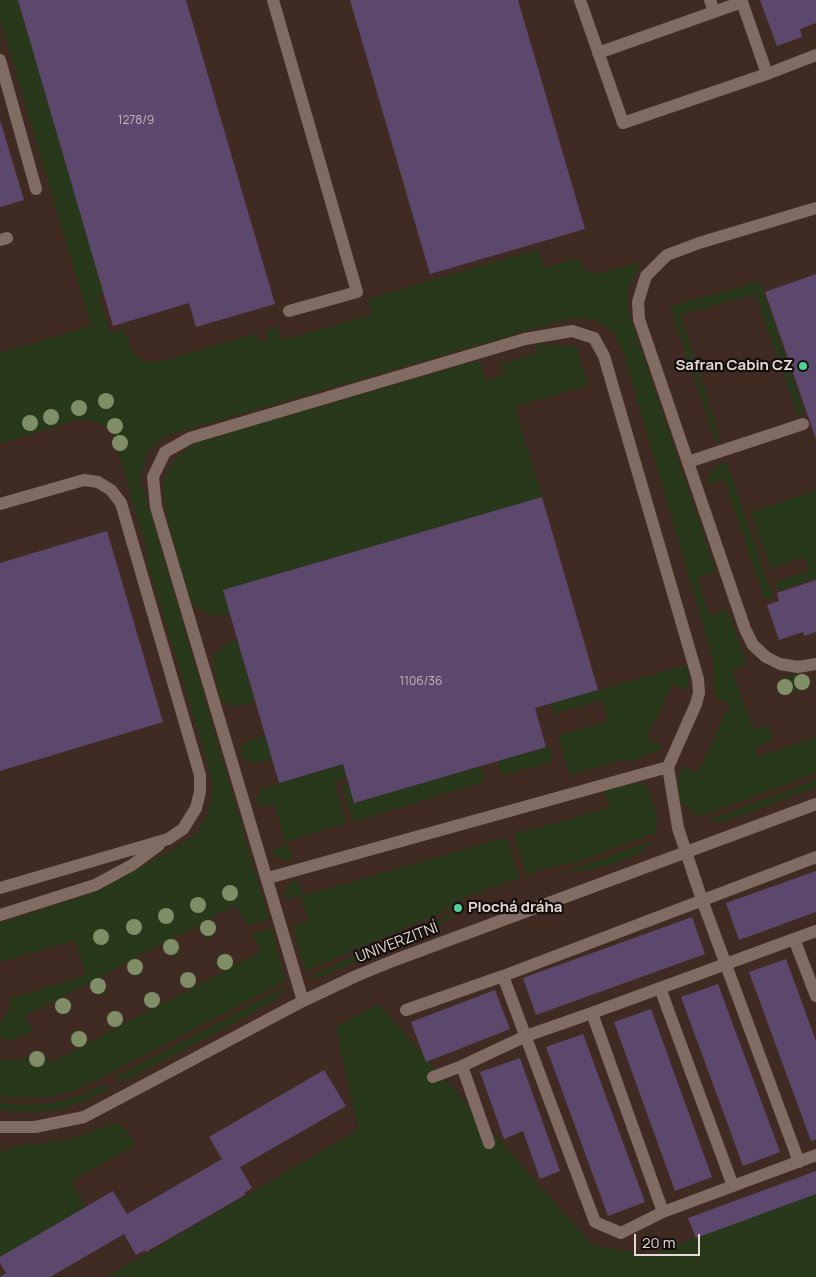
<!DOCTYPE html>
<meta charset="utf-8">
<style>
body{margin:0}
#map{position:relative;width:816px;height:1277px;overflow:hidden;background:#32231d;font-family:Manrope,sans-serif}
canvas{display:block}
.scale{position:absolute;left:634px;top:1234px;width:66px;height:22px;box-sizing:border-box;border:2px solid #e4dad5;border-top:0;padding-left:6px;font-size:15px;line-height:18px;white-space:nowrap;color:#e4dad5;-webkit-text-stroke:4px #150e0c;paint-order:stroke}
</style>
<div id="map">
<canvas width="816" height="1277"></canvas>
<div class="scale">20 m</div>
</div>
<script>
const ctx = document.querySelector('canvas').getContext('2d');
ctx.lineJoin = 'round';
function fill(path, color) { ctx.fillStyle = color; ctx.fill(path, 'evenodd'); }
const poly = rows => new Path2D(rows.map(r => 'M' + r).join(''));
function stroke(path, color, width, dash) { ctx.strokeStyle = color; ctx.lineWidth = width; ctx.lineCap = dash ? 'butt' : 'round'; ctx.setLineDash(dash || []); ctx.stroke(path); }
function drawText(font, color, halo, rows, align = 'center') {
  ctx.font = font + ' Manrope,sans-serif'; ctx.lineWidth = 4.5; ctx.setLineDash([]); ctx.textBaseline = 'middle'; ctx.strokeStyle = halo; ctx.fillStyle = color; for (const [text, x, y, turn = 0] of rows) {
    ctx.save(); ctx.translate(x, y); ctx.rotate((+turn || 0) * Math.PI / 180); ctx.textAlign = isNaN(turn) ? turn : align; if (halo) ctx.strokeText(text, 0, 0); ctx.fillText(text, 0, 0); ctx.restore();
  }
}
const built = poly([
 [0,0,816,0,816,1194,649,1255,592,1245,378,1004,336,1027,358,1130,107,1277,0,1277]
]);
const green = poly([
 [0,0,18,0,104,293,99,295,110,333,124,329,130,347,136,356,144,361,163,361,256,333,258,342,269,339,266,330,277,327,281,339,291,338,372,314,368,299,538,249,544,268,576,258,585,270,595,274,642,262,629,286,628,310,716,571,697,577,709,615,728,610,747,664,732,670,753,729,768,725,773,741,755,747,758,757,816,737,816,773,699,817,682,803,678,794,679,772,683,766,698,773,730,704,715,697,714,663,623,351,614,333,597,321,584,318,568,319,168,435,157,442,147,454,141,476,142,484,269,919,247,925,236,905,207,920,214,936,209,939,201,924,171,939,179,955,173,958,164,943,135,958,142,974,136,977,128,962,98,978,106,994,99,997,91,982,62,997,70,1012,62,1016,54,1001,25,1016,32,1029,29,1033,10,1041,0,1037,0,1024,11,1006,9,999,86,975,75,940,0,962,0,923,93,893,174,849,195,835,208,814,213,789,208,764,149,567,145,543,113,434,104,426,90,420,78,420,0,444,0,353,91,326,0,18],
 [760,281,805,413,798,416,755,294,680,315,721,441,716,443,670,306],
 [534,344,576,346,588,385,515,407,542,497,223,590,230,614,212,616,196,607,189,596,169,526,163,488,167,472,177,457,195,443,480,360,486,381,504,375,501,364,537,353],
 [727,461,773,597,765,600,724,479,707,485,712,469],
 [816,490,816,578,778,591,775,582,809,571,804,557,770,568,751,512],
 [237,639,255,702,231,707,220,698,213,663,215,655,220,648],
 [687,665,689,674,687,691,672,684,647,738,662,745,658,751,626,763,625,759,570,775,558,736,608,721,602,700,554,714,550,704],
 [795,674,804,675,811,686,781,696,779,683,786,675],
 [265,735,272,759,254,763,244,760,241,754,242,746,248,741],
 [549,747,553,761,502,776,498,761],
 [343,764,347,777,334,782,346,823,287,841,292,860,283,860,276,857,271,850,286,845,281,833,283,832,274,803,258,808,257,797,261,789],
 [481,766,486,781,353,822,342,784,348,782,355,803],
 [816,780,816,787,725,821,706,821],
 [640,782,648,787,654,805,657,818,655,833,578,862,546,868,527,875,514,834,609,808,605,790],
 [507,837,519,878,466,897,440,913,305,971,293,926,309,921,301,895,285,900,286,890,292,883,297,880,303,896],
 [651,841,641,852,613,864,552,877],
 [465,909,427,933,327,974,315,978,308,977,406,933],
 [272,928,285,981,95,1081,73,1091,45,1098,0,1097,0,1060,19,1060,41,1050,50,1063,79,1048,71,1033,79,1029,87,1044,115,1029,108,1014,115,1011,122,1025,153,1009,145,994,151,991,160,1005,189,990,181,975,188,971,196,986,225,971,218,956,224,953,232,967,261,952,252,934],
 [284,988,278,998,264,1007,118,1084,117,1079,119,1075],
 [378,1004,592,1245,649,1255,816,1194,816,1277,107,1277,358,1130,336,1027],
 [102,1085,111,1088,84,1101,56,1110,26,1112,0,1110,0,1103,26,1105,54,1103,82,1095],
 [116,1123,125,1128,135,1145,71,1181,86,1207,0,1257,0,1152,19,1146,66,1140]
]);
const building = poly([
 [18,0,186,0,275,304,196,327,189,303,113,326],
 [350,0,518,0,585,229,430,274],
 [760,0,816,0,816,23,800,29,802,37,777,46],
 [0,120,24,200,0,207],
 [816,274,816,439,765,292],
 [542,497,598,690,535,708,546,747,354,803,343,764,279,783,223,590],
 [107,531,163,722,0,771,0,563],
 [816,580,816,632,804,636,803,632,779,640,767,605,779,601,777,593],
 [816,871,816,912,739,940,726,903],
 [692,917,705,954,536,1015,523,978],
 [786,959,816,1041,816,1139,811,1141,749,972],
 [718,984,780,1152,743,1166,681,997],
 [495,990,510,1029,426,1062,411,1022],
 [651,1009,712,1177,675,1191,614,1022],
 [583,1034,645,1202,608,1216,546,1047],
 [520,1058,560,1171,540,1179,523,1131,504,1139,480,1072],
 [324,1070,346,1106,240,1167,252,1188,244,1193,245,1195,146,1252,145,1250,136,1255,124,1234,50,1277,0,1277,6,1273,0,1263,0,1257,113,1191,127,1214,222,1159,209,1137],
 [816,1171,816,1194,696,1238,688,1218]
]);
const minor = poly([
 [273,0,357,292,289,311],
 [580,0,623,123,767,74,742,2,598,53],
 [710,0,714,12],
 [0,60,36,189],
 [767,74,816,55],
 [816,208,699,243,667,255,646,276,638,302,639,319,745,629,753,645,766,657,780,664,798,667,816,664],
 [0,240,7,238],
 [688,462,803,424],
 [0,504,84,480,98,482,111,490,121,503,200,775,200,792,196,808,183,829,168,839,0,888],
 [268,878,668,767],
 [0,915,95,885,132,865,159,845],
 [816,931,592,1013,663,1212,816,1155],
 [794,939,816,996],
 [660,988,733,1186],
 [303,1001,156,507,153,477,165,452,190,438,525,339,572,331,594,338,604,356,698,679,699,693,696,704,668,767,678,828,702,900,799,1162],
 [406,1010,503,976],
 [433,1077,462,1066],
 [0,1127,35,1127,84,1117,303,1001,356,976,395,960,816,804],
 [489,1143,462,1066,526,1036,592,1013],
 [663,1212,621,1233,595,1222,503,976,816,857]
]);
const trees = [
 [106,401],
 [79,408],
 [51,417],
 [30,423],
 [115,426],
 [120,443],
 [802,682],
 [785,687],
 [230,893],
 [198,905],
 [166,916],
 [134,927],
 [208,928],
 [101,937],
 [171,947],
 [225,962],
 [135,967],
 [188,980],
 [98,986],
 [152,1000],
 [63,1006],
 [115,1019],
 [79,1039],
 [37,1059]
];
const markers = [
 [803,366,5,"#4dd39a"],
 [458,908,5,"#4dd39a"]
];
const numberNames = [
 ["1278/9",136,121],
 ["1106/36",421,682]
];
const poiNames = [
 ["Safran Cabin CZ",793,366],
 ["Plochá dráha",468,908,"left"]
];
const streetNames = [
 ["UNIVERZITNÍ",397,943,-21]
];
fill(built, '#402b22');
fill(green, '#27391a');
fill(building, '#5d486d');
stroke(minor, '#806c62', 12);
ctx.fillStyle = '#808e68';
for (const [x, y] of trees) { ctx.beginPath(); ctx.arc(x, y, 8, 0, 2 * Math.PI); ctx.fill(); }
for (const [x, y, r, color] of markers) { const dot = new Path2D(); dot.arc(x, y, r, 0, 2 * Math.PI); ctx.fillStyle = color; ctx.fill(dot); stroke(dot, '#150e0c', 2); }
drawText('12px', '#c2b6bb', null, numberNames);
drawText('bold 15px', '#e4dad5', '#150e0c', poiNames, 'right');
drawText('15px', '#e4dad5', '#150e0c', streetNames);
</script>
